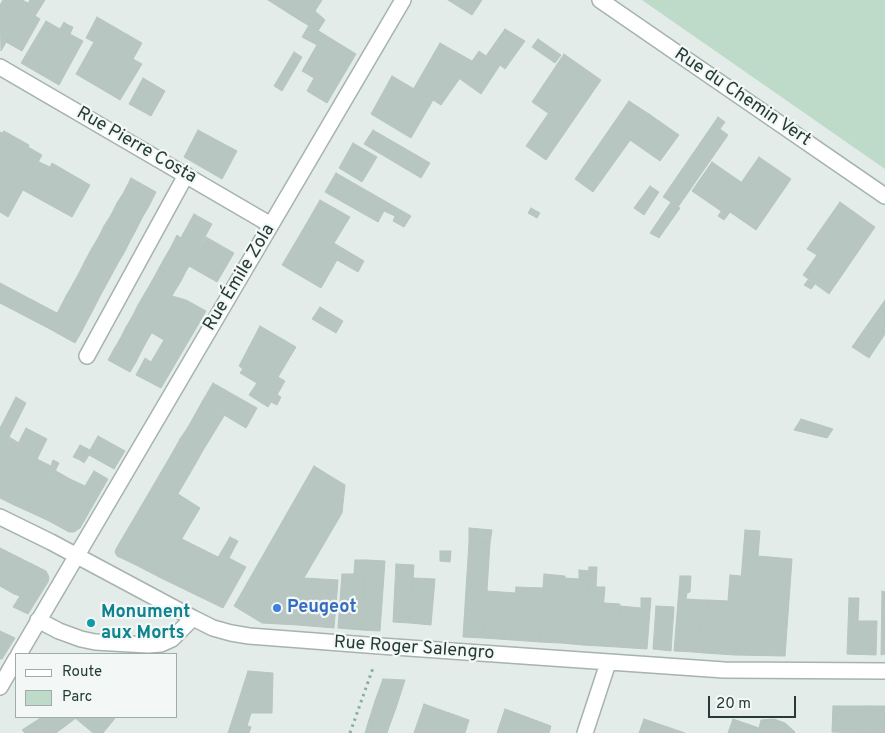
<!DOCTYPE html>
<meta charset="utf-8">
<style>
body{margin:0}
#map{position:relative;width:885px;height:733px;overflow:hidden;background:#e3ece8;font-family:Overpass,sans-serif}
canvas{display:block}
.legend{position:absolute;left:15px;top:653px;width:162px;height:65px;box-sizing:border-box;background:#f3f8f6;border:1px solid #a0acaa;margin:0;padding:6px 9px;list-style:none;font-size:15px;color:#243b37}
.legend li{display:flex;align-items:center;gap:10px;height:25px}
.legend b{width:25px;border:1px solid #a0acaa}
.scale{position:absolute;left:708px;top:696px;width:88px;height:22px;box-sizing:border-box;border:2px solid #243b37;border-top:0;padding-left:6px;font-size:15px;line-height:18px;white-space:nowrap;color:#243b37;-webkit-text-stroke:4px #f3f8f6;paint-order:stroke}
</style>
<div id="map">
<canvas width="885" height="733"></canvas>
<ul class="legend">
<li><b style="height:6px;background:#fff"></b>Route</li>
<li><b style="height:14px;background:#bddbc8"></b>Parc</li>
</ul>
<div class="scale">20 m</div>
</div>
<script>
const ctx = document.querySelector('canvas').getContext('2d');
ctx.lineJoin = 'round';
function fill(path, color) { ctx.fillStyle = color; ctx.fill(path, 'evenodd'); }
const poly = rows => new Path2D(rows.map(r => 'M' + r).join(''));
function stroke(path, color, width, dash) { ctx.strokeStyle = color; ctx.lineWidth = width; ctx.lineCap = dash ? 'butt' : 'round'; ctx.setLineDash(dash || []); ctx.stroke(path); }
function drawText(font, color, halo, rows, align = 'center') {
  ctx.font = font + ' Overpass,sans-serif'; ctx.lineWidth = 4.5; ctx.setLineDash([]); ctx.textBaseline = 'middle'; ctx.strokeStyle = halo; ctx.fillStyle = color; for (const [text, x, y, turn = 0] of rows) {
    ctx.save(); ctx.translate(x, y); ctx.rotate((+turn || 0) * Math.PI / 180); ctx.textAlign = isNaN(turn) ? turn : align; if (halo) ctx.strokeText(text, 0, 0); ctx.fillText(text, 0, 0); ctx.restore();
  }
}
const green = poly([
 [642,0,885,0,885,169]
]);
const building = poly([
 [3,0,22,0,28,3,1,51,0,5,3,0],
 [30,0,45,0,35,16,40,19,22,51,6,42,30,0],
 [268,0,315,0,301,21,268,0],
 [315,0,322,0,315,11,325,20,318,31,301,21,315,0],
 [448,0,482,0,472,15,448,0],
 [97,17,128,35,98,87,76,74,94,42,86,38,97,17],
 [46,21,60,29,64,22,68,25,40,74,21,63,46,21],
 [68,25,73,27,70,34,83,41,59,85,40,74,68,25],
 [309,25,356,54,327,103,307,91,314,78,302,71,317,45,302,37,309,25],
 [505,29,525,41,505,69,500,65,481,94,460,79,479,51,486,56,505,29],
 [128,35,142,43,133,59,142,64,120,100,98,87,128,35],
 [538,39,561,55,555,63,532,47,538,39],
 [440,43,472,61,441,105,414,88,440,43],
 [294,52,302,57,282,91,274,86,294,52],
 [564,54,581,66,548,113,532,102,564,54],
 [581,66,601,80,546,160,526,146,581,66],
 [392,76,433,100,411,138,371,114,392,76],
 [143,78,165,91,151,116,129,104,143,78],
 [629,101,649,114,593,192,575,179,629,101],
 [649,114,679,135,660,161,630,140,649,114],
 [718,117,725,122,720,129,728,135,678,207,680,208,659,238,650,233,671,202,663,197,718,117],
 [198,130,237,151,222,179,184,157,198,130],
 [373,130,430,163,421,178,364,144,373,130],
 [4,131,29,145,28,147,42,155,8,217,0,212,0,132,2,133,4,131],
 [353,143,377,157,362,182,339,168,353,143],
 [759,157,791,179,756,230,730,212,724,220,718,216,759,157],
 [39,162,50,167,52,163,90,185,72,217,23,190,39,162],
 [712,162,741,182,721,211,692,191,712,162],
 [336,173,411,216,404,227,393,221,395,216,384,211,378,222,325,192,336,173],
 [131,178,156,192,149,206,124,192,131,178],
 [650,186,659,192,644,215,634,208,650,186],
 [124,192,149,206,142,218,117,203,124,192],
 [320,200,350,217,334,243,305,226,320,200],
 [840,202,875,227,829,294,803,275,817,255,807,249,840,202],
 [117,203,142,218,136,230,111,215,117,203],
 [531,208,540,213,537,218,528,213,531,208],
 [194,214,212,224,201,244,183,234,194,214],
 [111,215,136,230,130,241,104,226,111,215],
 [104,226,130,241,124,253,98,238,104,226],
 [305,226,364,261,358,272,337,260,321,288,282,265,305,226],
 [183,234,201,244,193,260,171,247,177,235,181,238,183,234],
 [206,237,234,253,217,282,189,266,206,237],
 [98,238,124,253,118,263,92,248,98,238],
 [171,247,193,260,186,271,164,259,171,247],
 [92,248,118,263,111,276,85,261,92,248],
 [164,259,186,271,181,281,159,268,164,259],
 [85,261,111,276,105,287,79,273,85,261],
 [159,268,181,281,173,294,152,281,159,268],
 [79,273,105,287,99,298,73,284,79,273],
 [808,280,815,284,811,289,804,285,808,280],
 [152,281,173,294,167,305,145,293,152,281],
 [0,283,57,313,48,328,0,303,0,283],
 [73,284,99,298,93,310,66,296,73,284],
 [145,293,167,305,160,317,138,305,145,293],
 [66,296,93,310,87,321,61,306,66,296],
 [172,296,186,300,206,311,198,325,179,314,178,317,165,309,172,296],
 [885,300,885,334,869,358,852,347,885,300],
 [138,305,160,317,154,329,132,317,138,305],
 [61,306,87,321,82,331,55,317,61,306],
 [320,307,343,321,336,333,312,319,320,307],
 [165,309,178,317,179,314,198,325,161,388,136,375,145,358,151,362,164,340,152,333,165,309],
 [55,317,82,331,75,343,48,328,55,317],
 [132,317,154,329,148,339,126,327,132,317],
 [260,326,296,347,278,377,285,381,277,395,240,373,243,369,239,366,260,326],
 [126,327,148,339,142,350,120,339,126,327],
 [120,339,142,350,136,362,114,349,120,339],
 [114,349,136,362,130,372,108,360,114,349],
 [213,383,257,408,246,428,202,402,213,383],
 [257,383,281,397,277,405,271,402,268,407,249,395,257,383],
 [16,397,26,403,9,437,19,443,0,480,0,428,16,397],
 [202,402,224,416,210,439,188,427,202,402],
 [801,419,833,429,827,438,794,430,801,419],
 [188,427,210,439,202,452,180,439,188,427],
 [26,428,47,439,14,505,0,498,0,480,26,428],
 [98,436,125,451,114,469,89,455,84,463,80,460,86,448,90,450,98,436],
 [180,439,202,452,196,463,174,450,180,439],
 [80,445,86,448,80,460,73,457,80,445],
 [174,450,196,463,136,565,117,556,115,552,116,549,174,450],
 [37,459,51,466,53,460,59,463,34,514,14,505,37,459],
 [314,466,345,485,342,513,301,583,298,625,262,623,234,606,314,466],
 [56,471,70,479,49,521,34,514,56,471],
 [94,471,108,479,80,528,74,532,69,532,49,521,70,479,85,486,94,471],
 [178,494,200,508,159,577,136,565,178,494],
 [469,528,492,530,490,543,469,542,469,528],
 [745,530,760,531,758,556,792,559,785,656,735,655,745,530],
 [230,537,238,541,229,558,246,567,223,608,196,595,230,537],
 [182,539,218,557,196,595,159,577,182,539],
 [469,542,490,543,484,638,463,637,469,542],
 [0,548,32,564,14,594,0,586,0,548],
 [440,551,451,551,450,562,440,561,440,551],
 [355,560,366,560,361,630,338,628,342,574,354,574,355,560],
 [366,560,385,561,380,631,361,630,366,560],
 [32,564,46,571,49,577,48,582,28,614,13,607,20,596,14,594,32,564],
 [396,564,414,565,410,623,393,622,396,564],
 [589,567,597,567,596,587,605,587,600,646,583,645,589,567],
 [579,570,589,571,583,645,561,643,565,578,579,579,579,570],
 [544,574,565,576,565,590,543,588,544,574],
 [730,575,741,576,735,655,704,653,708,600,728,601,730,575],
 [680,576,691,576,690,592,687,593,686,599,702,600,700,638,694,637,693,652,674,651,680,576],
 [304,578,338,580,337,593,301,591,301,583,304,578],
 [413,578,435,579,431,625,410,623,413,578],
 [516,587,543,588,540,642,512,640,516,587],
 [543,588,565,590,561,643,540,642,543,588],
 [301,591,337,593,334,628,298,625,301,591],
 [487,591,515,593,512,640,484,638,487,591],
 [882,591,885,592,885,654,881,655,882,591],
 [641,598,651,598,647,649,617,647,620,606,641,608,641,598],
 [849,598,859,598,858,621,877,621,876,655,847,654,849,598],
 [702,600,708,600,704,653,693,652,694,637,700,638,702,600],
 [604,603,620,604,617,647,600,646,604,603],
 [656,606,674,607,671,651,653,649,656,606],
 [0,631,15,638,2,659,0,659,0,631],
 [248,671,273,673,272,713,251,713,247,726,232,721,248,671],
 [383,679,405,680,396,708,375,701,383,679],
 [375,701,396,708,389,727,369,720,375,701],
 [424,704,469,720,465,733,414,733,424,704],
 [833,706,870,706,858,733,832,732,833,706],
 [870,706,885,706,885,719,878,733,858,733,870,706],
 [505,709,551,726,549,733,497,733,505,709],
 [41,717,74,717,76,718,56,733,39,719,41,717],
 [74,717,116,717,103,733,93,733,74,717],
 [39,719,56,733,25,733,22,730,39,719],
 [644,719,685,733,639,733,644,719],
 [733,719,759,728,761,720,774,719,785,723,795,732,794,733,728,733,733,719],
 [885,719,885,733,878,733,885,719],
 [369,720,389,727,387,733,365,733,369,720],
 [232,721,251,727,249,733,228,733,232,721]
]);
const path = poly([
 [350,733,373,668]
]);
const minor = poly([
 [600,0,885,196],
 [0,67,271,225],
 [87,356,186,175],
 [0,517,51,542,193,618,213,628,231,633,249,636,380,646,724,670,885,671],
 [38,620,59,631,81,639,95,642,148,645,161,644,172,639,193,618],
 [19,654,403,0],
 [0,687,16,659],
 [585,733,608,663]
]);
const markers = [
 [277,608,5,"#3f7fe0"],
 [91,623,5,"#0f9aa8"]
];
const streetNames = [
 ["Rue du Chemin Vert",742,98,34],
 ["Rue Pierre Costa",136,146,30],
 ["Rue Émile Zola",240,278,-59],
 ["Rue Roger Salengro",414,649,4]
];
const shopNames = [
 ["Peugeot",287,608]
];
const cultureNames = [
 ["Monument",101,613],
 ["aux Morts",101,634]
];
fill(green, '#bddbc8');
fill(building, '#b8c6c2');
stroke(building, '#b6c5c0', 1);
stroke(minor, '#a6b3af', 18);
stroke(path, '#86ada4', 3, [2.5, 4]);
stroke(minor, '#fff', 15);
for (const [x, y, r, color] of markers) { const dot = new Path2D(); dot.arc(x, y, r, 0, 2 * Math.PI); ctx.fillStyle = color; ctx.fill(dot); stroke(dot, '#f3f8f6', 2); }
drawText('18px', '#243b37', '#f3f8f6', streetNames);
drawText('bold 18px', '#366cbe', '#f3f8f6', shopNames, 'left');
drawText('bold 18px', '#0d838f', '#f3f8f6', cultureNames, 'left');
</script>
